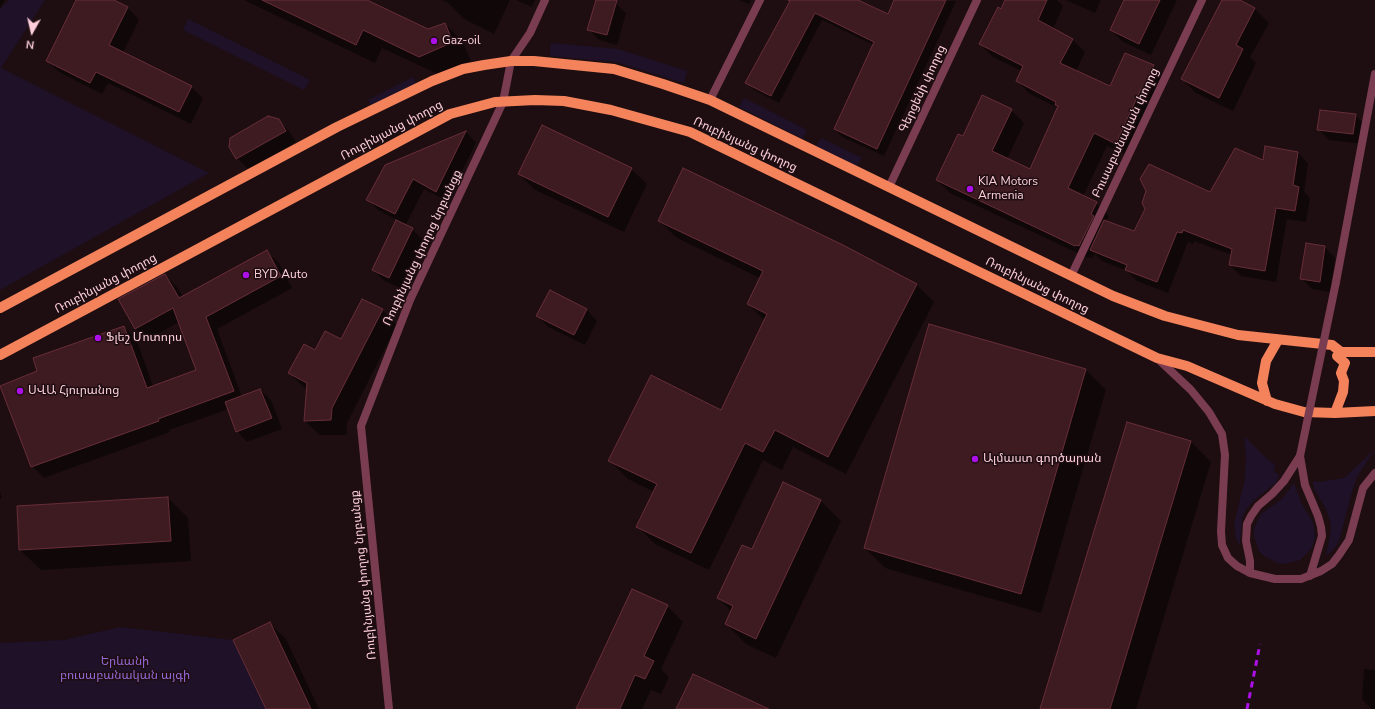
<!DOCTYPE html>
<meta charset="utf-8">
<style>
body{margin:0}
#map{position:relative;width:1375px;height:709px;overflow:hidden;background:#1e0e11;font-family:"Nunito Sans",sans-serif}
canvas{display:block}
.north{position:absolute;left:12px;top:12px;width:40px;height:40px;-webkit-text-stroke:3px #1e0e11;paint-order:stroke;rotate:188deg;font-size:11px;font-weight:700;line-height:16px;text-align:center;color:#fcceda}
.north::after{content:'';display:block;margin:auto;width:14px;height:18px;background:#fcceda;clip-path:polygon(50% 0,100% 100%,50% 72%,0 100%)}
</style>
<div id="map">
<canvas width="1375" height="709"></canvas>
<div class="north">N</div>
</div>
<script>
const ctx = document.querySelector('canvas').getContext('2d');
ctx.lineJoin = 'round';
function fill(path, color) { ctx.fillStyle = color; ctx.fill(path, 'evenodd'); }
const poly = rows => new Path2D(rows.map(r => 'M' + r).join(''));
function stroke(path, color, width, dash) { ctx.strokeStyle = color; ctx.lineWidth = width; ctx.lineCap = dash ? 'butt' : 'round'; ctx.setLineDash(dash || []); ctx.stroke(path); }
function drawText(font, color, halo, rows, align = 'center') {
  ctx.font = font + ' "Nunito Sans","Noto Sans Armenian",sans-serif'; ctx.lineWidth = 3; ctx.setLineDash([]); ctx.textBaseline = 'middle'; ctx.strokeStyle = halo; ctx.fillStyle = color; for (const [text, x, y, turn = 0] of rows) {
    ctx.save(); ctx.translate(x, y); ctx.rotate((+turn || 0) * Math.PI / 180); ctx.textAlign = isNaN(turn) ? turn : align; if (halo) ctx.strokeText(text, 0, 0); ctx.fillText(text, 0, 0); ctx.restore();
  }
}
const green = poly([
 [9,0,45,0,1,68,209,173,0,290,0,9],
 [188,19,310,80,304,90,183,30],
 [551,43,618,49,687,71,684,83,616,62,550,56],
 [413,77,416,84,371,106,368,100],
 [744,98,807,130,803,139,739,107],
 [821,138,862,158,857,166,816,146],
 [1244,436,1265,457,1271,462,1275,464,1274,472,1277,473,1279,476,1276,483,1254,500,1247,508,1242,518,1240,545,1236,540,1234,524,1245,479,1246,455],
 [1375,449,1357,477,1353,488,1340,537,1337,545,1332,551,1326,556,1331,530,1331,524,1326,509,1314,488,1313,481,1319,482,1344,478],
 [1294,483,1302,505,1313,522,1315,535,1314,542,1311,549,1300,560,1285,564,1278,563,1264,556,1259,551,1254,536,1254,529,1259,518,1262,513,1282,499],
 [120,627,233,640,266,709,0,709,0,643,64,640]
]);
const shadow = poly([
 [0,0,5,0,0,8],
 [77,0,111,0,128,8,139,20,123,53,191,87,203,98,191,124,108,83,102,94,59,72,47,61],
 [244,0,365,0,428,30,445,24,463,42,471,61,438,74,382,48,375,63],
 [442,0,510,0,494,34,464,19,447,2],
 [516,0,535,0,532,7],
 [597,0,606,0,615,3,626,13,617,45,599,40,588,29],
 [739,0,751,0,749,4],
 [790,0,857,0,888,16,895,0,956,1,884,156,842,137,835,129,874,45,822,20,779,103,754,90,747,83],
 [1006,0,1057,0,1063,6,1053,29,1072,39,1085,52,1076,71,1111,87,1125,54,1154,66,1167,79,1129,156,1107,146,1083,196,1096,203,1109,216,1106,222,1135,233,1211,193,1264,162,1297,152,1308,163,1304,192,1310,198,1306,222,1287,219,1276,282,1241,276,1230,265,1232,255,1194,241,1193,244,1188,242,1168,293,1137,281,1127,271,1102,261,1095,254,1092,258,1089,257,1088,258,950,193,937,180,963,137,1011,110,1024,123,1007,159,1030,170,1058,108,1030,94,1017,81,1022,71,993,57,980,44],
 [1066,0,1101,0,1095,13],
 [1125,0,1177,0,1151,55,1123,42,1111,30],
 [1224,0,1238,0,1255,9,1269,23,1250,57,1256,63,1233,111,1196,93,1182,79],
 [1355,115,1366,126,1364,144,1329,140,1318,129],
 [278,120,289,131,296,142,248,169,237,158],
 [466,132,476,143,447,201,424,189,405,226,412,229,423,240,400,288,383,280,373,269,403,223,378,210,368,199,386,166],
 [631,169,647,184,624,232,535,190,519,174],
 [659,221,916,284,934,302,846,474,793,447,782,470,763,460,709,570,655,544,637,526,654,492,628,479,610,461,722,412,765,321,748,304,760,278,677,238],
 [1325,247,1335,258,1330,292,1312,289,1301,278],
 [267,252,279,263,292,288,217,329,242,397,260,390,271,400,282,429,247,442,237,431,229,409,169,430,170,432,44,478,32,466,39,372,124,327,136,338,153,386,197,371,179,322,147,340,136,329,119,300,165,275,177,287,183,297],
 [550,291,587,310,597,321,585,345,548,327,538,316],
 [382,310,397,325,347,423,346,435,320,435,305,421,307,390,289,373,316,351,341,340],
 [1086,370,1106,390,1041,613,885,568,865,548],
 [1191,442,1211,462,1136,709,1041,709],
 [784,484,821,501,841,521,776,658,746,644,726,624,732,612,718,598,752,550],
 [0,491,2,498,0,499],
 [168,498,188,518,191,561,41,570,20,550],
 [667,606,683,622,661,669,669,677,661,694,651,690,642,709,577,709],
 [270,624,286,639,319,709,267,709],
 [1364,669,1375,670,1375,709,1371,709,1362,699]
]);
const building = poly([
 [76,0,114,0,128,7,109,45,192,86,179,112,96,72,90,83,46,61,76,0],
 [262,0,367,0,428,29,445,23,453,42,419,57,363,30,356,45,262,0],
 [596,0,617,0,607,35,587,30,596,0],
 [788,0,858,0,888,14,894,0,946,0,877,149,834,129,874,42,815,13,771,96,745,83,790,1,788,0],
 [1005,0,1047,0,1038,20,1073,39,1060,63,1110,86,1125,53,1154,65,1143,90,1141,89,1116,144,1094,133,1068,188,1097,202,1091,214,1094,216,1079,246,1076,245,1075,246,936,180,958,134,963,136,982,95,1012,109,992,151,1030,169,1058,106,1055,105,1056,102,1016,81,1023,66,979,44,998,7,1001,9,1005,0],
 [1124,0,1160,0,1139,44,1110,30,1124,0],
 [1222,0,1240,0,1255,8,1236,45,1243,49,1219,98,1181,79,1222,0],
 [1320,110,1356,114,1353,134,1317,130,1320,110],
 [268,116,279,119,286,131,236,159,229,147,230,138,268,116],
 [542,125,632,168,608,217,518,174,542,125],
 [466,131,436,192,413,179,395,214,366,200,385,165,466,131],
 [1265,146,1298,152,1293,185,1299,187,1295,211,1276,208,1265,271,1229,265,1232,249,1183,230,1182,233,1177,232,1157,282,1125,270,1127,265,1090,250,1104,220,1134,231,1145,209,1142,203,1146,191,1140,179,1149,164,1210,192,1235,148,1263,160,1265,146],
 [683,168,843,245,917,284,828,457,775,430,763,452,745,443,691,553,636,527,657,484,608,461,651,375,721,410,767,314,747,304,763,271,658,221,683,168],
 [396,220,413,228,389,278,372,270,396,220],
 [1306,243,1325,246,1320,282,1300,279,1306,243],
 [267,250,281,276,206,317,234,391,158,419,159,421,31,467,0,386,37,371,33,358,124,326,147,388,196,370,173,308,135,329,118,299,165,274,179,298,267,250],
 [550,290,587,309,574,335,536,316,550,290],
 [362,299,383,309,332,408,331,420,304,421,307,383,288,373,304,344,315,350,325,331,341,339,362,299],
 [929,324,1086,369,1021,594,864,548,929,324],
 [260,389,272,418,236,432,225,402,260,389],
 [1127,422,1191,441,1110,709,1040,709,1127,422],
 [783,482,821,500,756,639,725,624,733,606,717,598,742,545,752,549,783,482],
 [168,497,171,541,19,550,17,506,168,497],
 [632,589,668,605,644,656,654,661,645,679,635,675,620,709,576,709,632,589],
 [270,622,311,709,266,709,233,640,270,622],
 [693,674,769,709,676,709,693,674]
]);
const minor = poly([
 [511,61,530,33,545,0],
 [710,100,760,0],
 [889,187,977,0],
 [1071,276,1202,0]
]);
const tertiary = poly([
 [1336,282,1375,74],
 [1157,358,1191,390,1209,412,1222,434,1225,455,1221,531,1222,545,1228,558,1237,566,1250,573,1275,579,1301,579,1321,571,1332,564,1339,555,1349,540,1363,488,1375,473],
 [1300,456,1305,485,1318,516,1321,527,1322,536,1310,576],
 [1250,573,1250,561,1246,541,1247,524,1251,516,1258,506,1272,494,1284,481,1300,456],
 [389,709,361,426,410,300,503,102,511,61]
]);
const primary = poly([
 [0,308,337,127,432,81,463,69,484,65,511,61,534,61,614,69,663,84,710,100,1113,296,1165,316,1238,335,1332,345,1341,352,1375,352],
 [0,355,450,114,495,102,535,100,564,101,611,110,690,132,1157,358,1187,366,1275,404,1304,412,1335,413,1375,411],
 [1267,401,1262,383,1266,361,1278,340],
 [1335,413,1343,392,1344,381,1341,373,1345,363,1337,356,1341,352]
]);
const rail = poly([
 [1247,709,1260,644]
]);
const tertiaryBridge = poly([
 [1300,456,1336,282]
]);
const markers = [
 [434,41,4,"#ad0fe7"],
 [970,189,4,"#ad0fe7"],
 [246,275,4,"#ad0fe7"],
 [98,338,4,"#ad0fe7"],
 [20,391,4,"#ad0fe7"],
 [975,459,4,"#ad0fe7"]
];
const poiNames = [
 ["Gaz-oil",442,41],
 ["KIA Motors",978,182],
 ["Armenia",978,196],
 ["BYD Auto",254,275],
 ["Ֆլեշ Մոտորս",106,338],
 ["ՍՎԱ Հյուրանոց",28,391],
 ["Ալմաստ գործարան",983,459]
];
const streetNames = [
 ["Գերցենի փողոց",923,89,-65],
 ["Ռուբինյանց փողոց",392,131,-28],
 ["Բուսաբանական փողոց",1126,133,-65],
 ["Ռուբինյանց փողոց",745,145,25],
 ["Ռուբինյանց փողոց նրբանցք",423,248,-65],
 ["Ռուբինյանց փողոց",106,284,-28],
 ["Ռուբինյանց փողոց",1037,286,26],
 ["Ռուբինյանց փողոց նրբանցք",364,575,-96]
];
const parkNames = [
 ["Երևանի",125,662],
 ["բուսաբանական այգի",125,676]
];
fill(green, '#1e1128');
fill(shadow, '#0007');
fill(building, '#3e1b21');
stroke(building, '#682e38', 1);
stroke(minor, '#7a3c50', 8);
stroke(tertiary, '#7a3c50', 8);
stroke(primary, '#f4835c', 10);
stroke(rail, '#ad0fe7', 3, [6, 5]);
stroke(tertiaryBridge, '#7a3c50', 8);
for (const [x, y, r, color] of markers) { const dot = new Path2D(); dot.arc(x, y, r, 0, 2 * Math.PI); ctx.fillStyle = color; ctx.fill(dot); stroke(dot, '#1e0e11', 1.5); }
drawText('12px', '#fcceda', '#1e0e11', poiNames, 'left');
drawText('12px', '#fcceda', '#1e0e11', streetNames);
drawText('12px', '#9367d8', '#1e0e11', parkNames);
</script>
